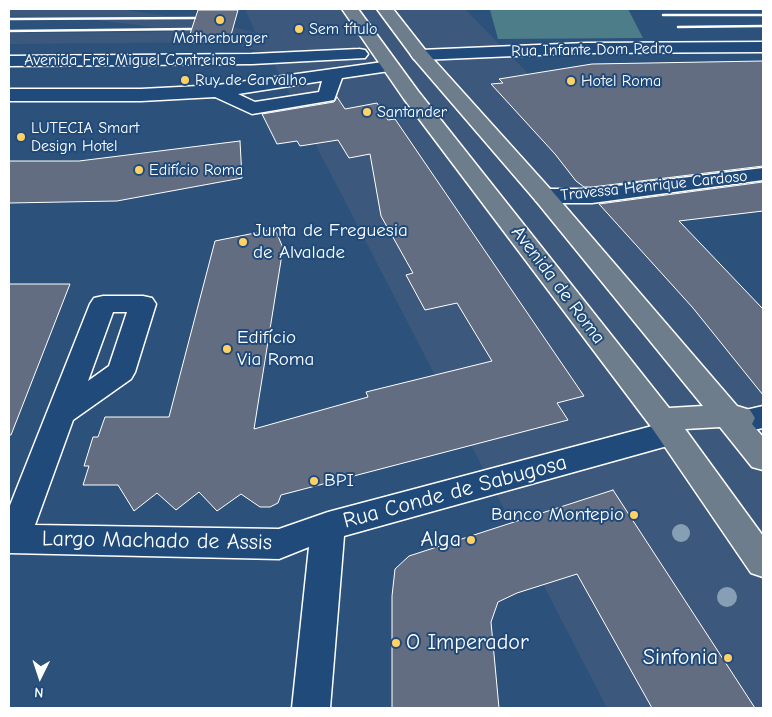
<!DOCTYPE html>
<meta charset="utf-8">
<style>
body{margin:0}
#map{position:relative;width:772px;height:717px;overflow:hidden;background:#2c517b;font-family:"Comic Neue",sans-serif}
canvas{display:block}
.frame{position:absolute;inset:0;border:10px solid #fff;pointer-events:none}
.north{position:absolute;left:15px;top:652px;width:50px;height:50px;-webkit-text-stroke:4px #1f4a7a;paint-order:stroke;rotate:184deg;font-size:14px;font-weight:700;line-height:20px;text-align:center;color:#fff}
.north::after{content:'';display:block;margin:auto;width:18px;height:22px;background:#fff;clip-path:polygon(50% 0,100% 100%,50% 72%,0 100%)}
</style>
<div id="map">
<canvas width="772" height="717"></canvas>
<div class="frame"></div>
<div class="north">N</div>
</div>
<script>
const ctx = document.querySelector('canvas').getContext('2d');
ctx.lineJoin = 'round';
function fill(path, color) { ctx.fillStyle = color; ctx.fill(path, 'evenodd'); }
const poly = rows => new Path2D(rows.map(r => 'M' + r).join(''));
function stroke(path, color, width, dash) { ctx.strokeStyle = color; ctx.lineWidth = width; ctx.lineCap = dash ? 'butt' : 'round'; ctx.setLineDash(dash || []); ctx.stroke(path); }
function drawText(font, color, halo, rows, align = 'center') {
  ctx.font = font + ' "Comic Neue",sans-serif'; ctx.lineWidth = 4; ctx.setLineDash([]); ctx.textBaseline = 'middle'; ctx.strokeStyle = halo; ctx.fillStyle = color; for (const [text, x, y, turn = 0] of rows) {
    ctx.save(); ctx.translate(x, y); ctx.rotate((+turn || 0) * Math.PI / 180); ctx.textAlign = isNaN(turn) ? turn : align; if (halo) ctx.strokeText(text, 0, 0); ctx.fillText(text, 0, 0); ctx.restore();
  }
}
const built = poly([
 [9,9,119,9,194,20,198,10,238,10,233,27,256,33,245,9,465,9,627,175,763,308,763,708,607,708,274,64,266,53,227,42,9,44,9,33,173,32,138,25,86,19,9,16]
]);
const green = poly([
 [628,9,643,38,498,39,490,10]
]);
const building = poly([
 [198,10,238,10,229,42,187,43,198,10],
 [763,61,763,166,592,187,584,187,576,181,555,154,491,84,503,83,499,79,592,64,763,61],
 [337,97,345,109,377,103,388,120,395,119,584,396,557,403,568,420,281,495,278,503,270,507,260,507,241,494,217,511,199,492,176,510,157,493,134,511,118,485,83,485,89,466,84,466,93,437,98,437,105,417,169,417,215,241,275,229,283,248,254,429,368,397,366,392,492,361,457,303,425,310,406,275,413,273,381,216,370,154,349,158,338,140,300,146,297,141,277,144,262,114,334,102,337,97],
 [240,141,242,178,117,201,9,203,9,161,79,161,240,141],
 [763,182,763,211,679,221,763,309,763,395,693,308,599,204,763,182],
 [9,284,70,284,11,435,9,435,9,284],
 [613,490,755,708,652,708,577,574,517,593,498,602,491,622,499,708,392,708,392,596,395,569,409,556,613,490]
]);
const minor = poly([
 [763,42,763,52,586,53,420,60,414,59,411,55,414,51,420,50,586,43,763,42],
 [359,49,365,50,368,54,365,58,252,64,9,66,9,56,252,54,359,49],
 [390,61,396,62,399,66,396,70,342,78,334,100,252,114,215,97,141,101,9,101,9,89,141,89,218,85,390,61],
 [322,81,319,92,255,102,238,94,322,81],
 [763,168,763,180,592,203,544,203,536,201,533,196,536,191,544,189,592,189,763,168],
 [103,296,143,296,152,298,156,304,135,372,131,379,73,420,35,525,279,529,328,512,671,421,682,425,686,433,682,441,671,445,344,536,330,708,292,708,309,547,279,559,9,553,9,508,90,304,94,298,103,296],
 [113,312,127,312,109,366,88,381,113,312],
 [763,406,763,428,734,434,724,431,719,423,724,415,763,406]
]);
const major = poly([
 [342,9,358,9,418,91,669,408,703,406,536,201,414,59,377,9,393,9,426,51,552,191,737,406,750,410,755,418,752,424,763,437,763,470,752,467,720,427,685,429,763,536,763,577,751,573,652,428,404,99,342,9]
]);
const rail = poly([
 [663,15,763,15],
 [9,19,195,18],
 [678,27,763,26],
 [9,31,191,29]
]);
const trees = [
 [681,533,9],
 [727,597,10]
];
const markers = [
 [220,20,5,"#ffd166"],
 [299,29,5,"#ffd166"],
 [185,80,5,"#ffd166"],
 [571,81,5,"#ffd166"],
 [367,112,5,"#ffd166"],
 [21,137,5,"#ffd166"],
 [139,170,5,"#ffd166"],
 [243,242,5,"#ffd166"],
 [227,349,5,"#ffd166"],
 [314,481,5,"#ffd166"],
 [634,515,5,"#ffd166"],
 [471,540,5,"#ffd166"],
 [396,643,5,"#ffd166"],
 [728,658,5,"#ffd166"]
];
const farPoinames = [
 ["Sem título",309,29],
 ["Motherburger",220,38,"center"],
 ["Ruy de Carvalho",195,80],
 ["Hotel Roma",581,81],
 ["Santander",377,112],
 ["LUTECIA Smart",31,128],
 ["Design Hotel",31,146],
 ["Edifício Roma",149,170]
];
const farStreetnames = [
 ["Rua Infante Dom Pedro",592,50,-1],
 ["Avenida Frei Miguel Contreiras",130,60],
 ["Travessa Henrique Cardoso",654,186,-6]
];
const poiNames = [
 ["Junta de Freguesia",253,231],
 ["de Alvalade",253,253],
 ["Edifício",237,338],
 ["Via Roma",237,360],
 ["BPI",324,481],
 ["Banco Montepio",624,515,"right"]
];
const streetNames = [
 ["Avenida de Roma",558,285,53]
];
const nearStreetnames = [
 ["Rua Conde de Sabugosa",455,492,-15],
 ["Largo Machado de Assis",157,541,1]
];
const nearPoinames = [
 ["Alga",461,540],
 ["O Imperador",406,643,"left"],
 ["Sinfonia",718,658]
];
fill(built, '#3c597d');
fill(green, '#4c7d89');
fill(building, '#626d81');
stroke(building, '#fff', 1);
stroke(minor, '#fff', 3);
stroke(major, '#fff', 3);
fill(minor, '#1f4a7a');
fill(major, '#6d7d8c');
stroke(rail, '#fff', 2.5);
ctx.fillStyle = '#879fb4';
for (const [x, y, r] of trees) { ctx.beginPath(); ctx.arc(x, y, r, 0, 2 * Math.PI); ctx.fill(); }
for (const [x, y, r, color] of markers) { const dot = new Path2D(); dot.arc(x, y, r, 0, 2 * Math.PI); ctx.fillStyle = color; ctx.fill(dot); stroke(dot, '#1f4a7a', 2); }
drawText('16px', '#fff', '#1f4a7a', farPoinames, 'left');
drawText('16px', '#fff', '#1f4a7a', farStreetnames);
drawText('19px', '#fff', '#1f4a7a', poiNames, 'left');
drawText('19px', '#fff', '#1f4a7a', streetNames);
drawText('22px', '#fff', '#1f4a7a', nearStreetnames);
drawText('22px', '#fff', '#1f4a7a', nearPoinames, 'right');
</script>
